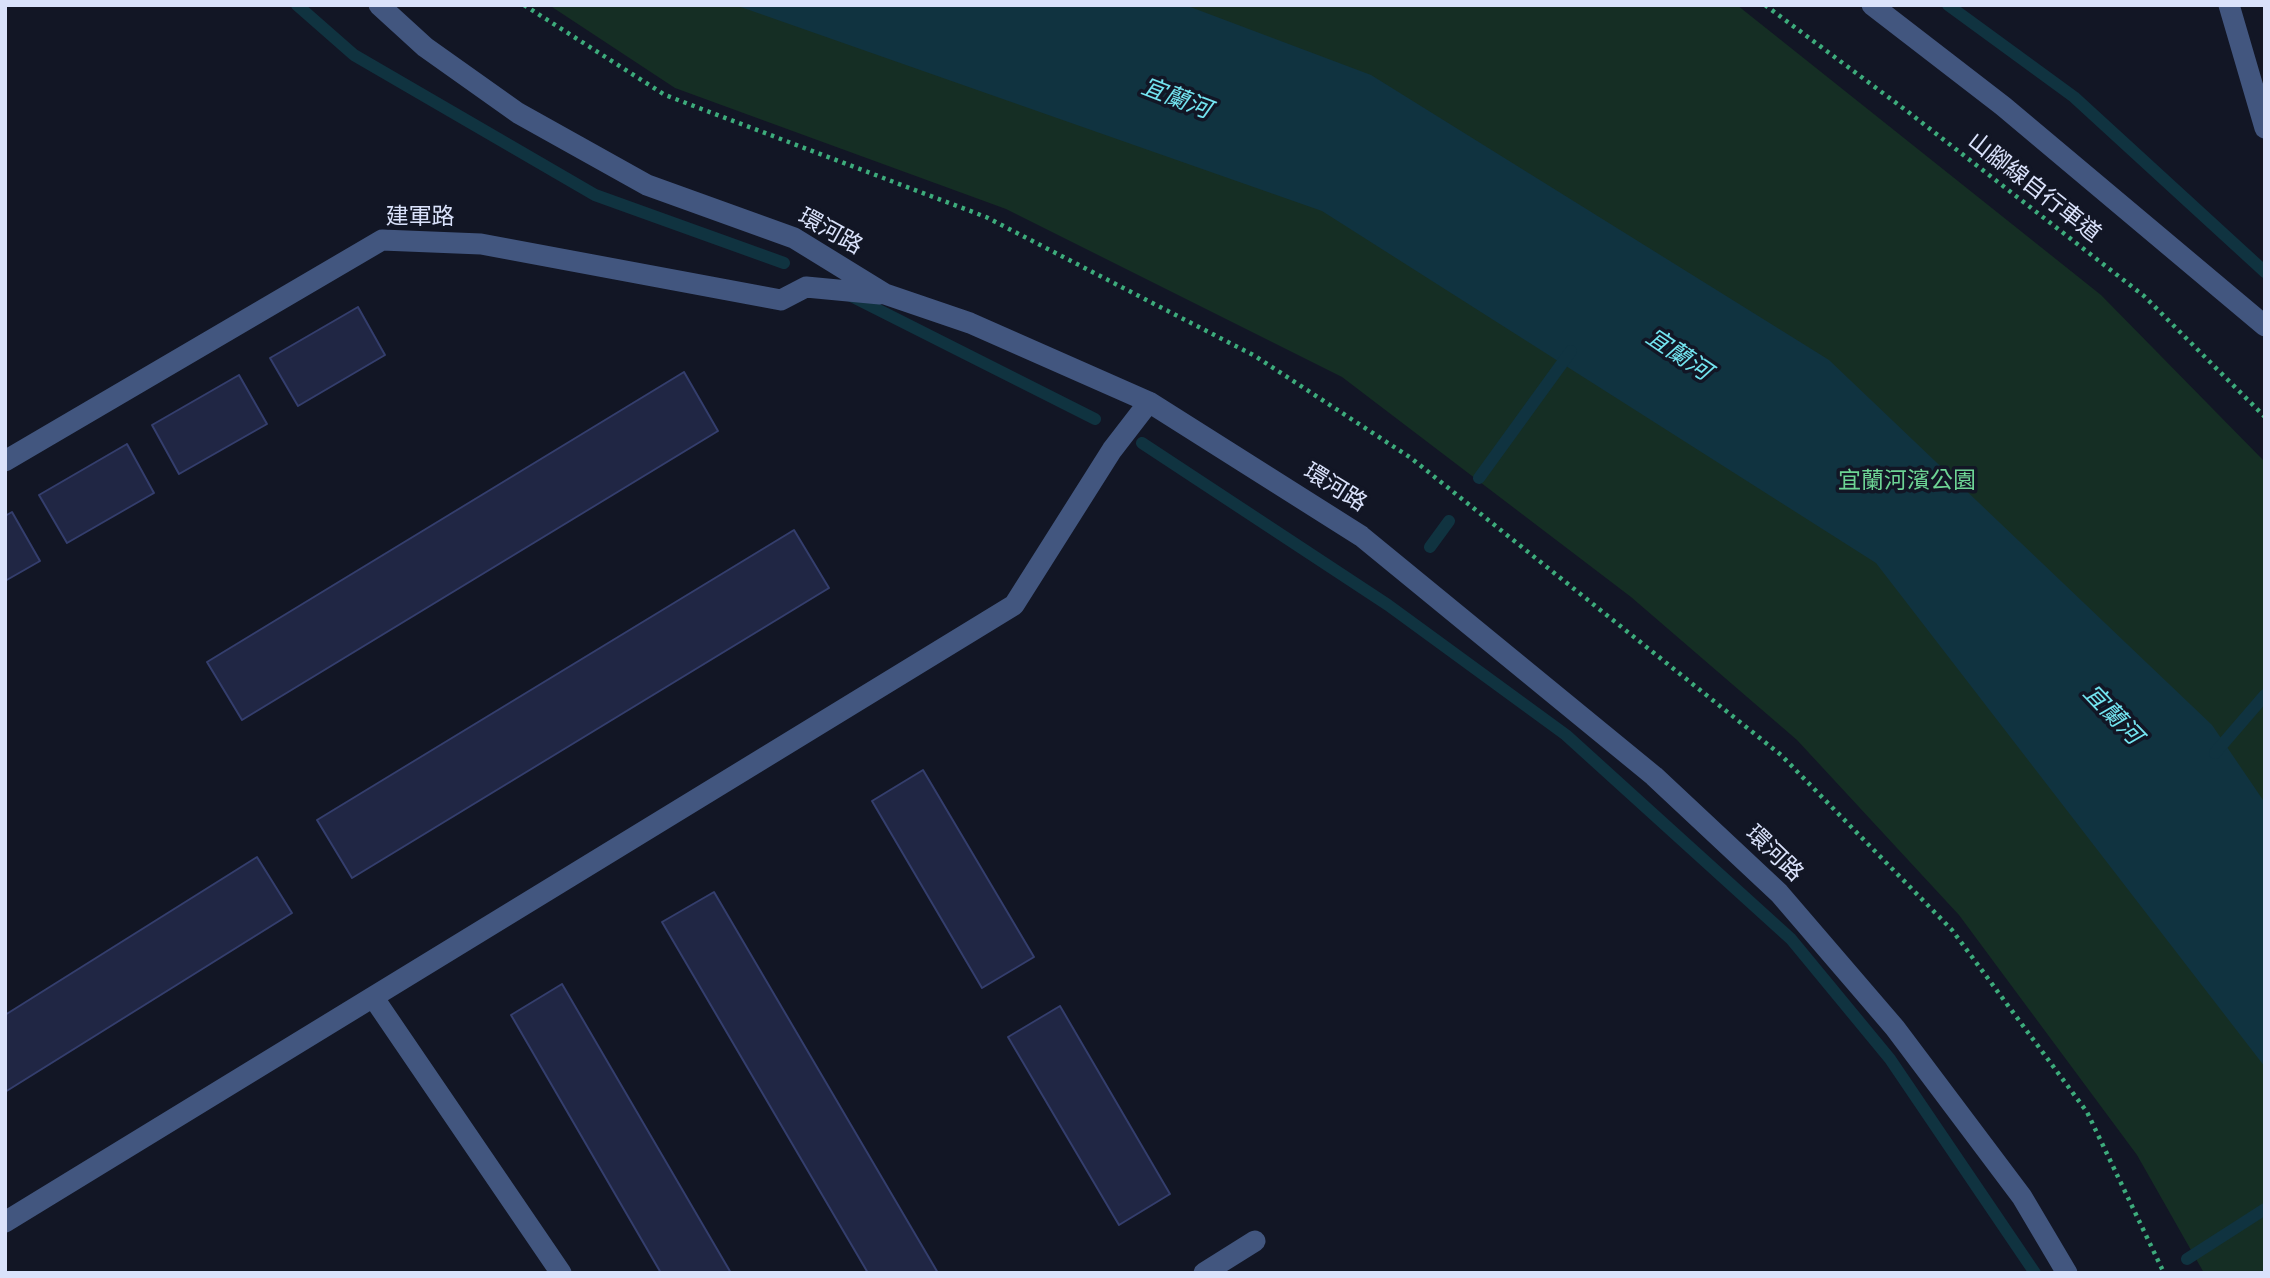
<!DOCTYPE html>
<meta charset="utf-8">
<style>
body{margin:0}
#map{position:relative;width:2270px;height:1278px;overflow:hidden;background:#121625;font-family:"Fira Sans Condensed",sans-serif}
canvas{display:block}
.frame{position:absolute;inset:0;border:7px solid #dae2fb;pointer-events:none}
</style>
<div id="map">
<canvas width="2270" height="1278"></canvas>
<div class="frame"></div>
</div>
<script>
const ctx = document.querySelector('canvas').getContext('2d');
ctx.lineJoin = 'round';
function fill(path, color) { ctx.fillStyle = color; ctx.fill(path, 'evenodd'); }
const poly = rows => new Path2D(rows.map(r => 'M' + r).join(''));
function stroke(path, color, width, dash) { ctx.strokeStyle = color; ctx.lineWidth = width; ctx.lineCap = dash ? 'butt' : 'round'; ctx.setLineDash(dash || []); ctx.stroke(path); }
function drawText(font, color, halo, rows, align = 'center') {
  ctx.font = font + ' "Fira Sans Condensed","Noto Sans TC",sans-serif'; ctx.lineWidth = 7; ctx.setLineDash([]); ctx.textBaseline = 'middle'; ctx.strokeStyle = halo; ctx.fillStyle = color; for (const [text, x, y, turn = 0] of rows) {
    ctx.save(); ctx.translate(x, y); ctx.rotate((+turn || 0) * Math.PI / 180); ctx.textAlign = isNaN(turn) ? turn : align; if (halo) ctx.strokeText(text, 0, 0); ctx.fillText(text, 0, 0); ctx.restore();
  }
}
const green = poly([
 [549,5,1737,5,2101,295,2265,462,2265,1273,2204,1273,2137,1155,1959,915,1797,740,1631,597,1342,377,1006,209,675,88]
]);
const water = poly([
 [735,5,1185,5,1371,75,1829,360,2212,725,2265,803,2265,1067,1876,563,1322,211]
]);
const stream = poly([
 [297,5,354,55,595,195,784,263],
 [1948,5,2074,97,2265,272],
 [851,296,1095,419],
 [1142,443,1388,605,1566,735,1791,939,1890,1059,2035,1273],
 [1479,478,1571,351],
 [1430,547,1449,521],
 [2215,753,2265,695],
 [2187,1259,2265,1209]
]);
const building = poly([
 [358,307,385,355,298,406,270,358,358,307],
 [684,372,718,431,242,720,207,662,684,372],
 [239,375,267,424,179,474,152,425,239,375],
 [127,444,154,493,67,543,39,495,127,444],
 [12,512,40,561,5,581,5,516,12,512],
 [794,530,829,588,352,878,317,820,794,530],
 [923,770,1034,957,982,988,872,801,923,770],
 [257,857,292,913,5,1092,5,1015,257,857],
 [714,892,938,1273,868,1273,662,922,714,892],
 [562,984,731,1273,661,1273,511,1015,562,984],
 [1060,1006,1170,1194,1119,1225,1008,1037,1060,1006]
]);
const path = poly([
 [524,5,665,95,986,217,1255,356,1411,458,1781,755,1952,930,2087,1112,2164,1273],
 [1765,5,1907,111,2144,296,2265,417]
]);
const minor = poly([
 [379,5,425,47,518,113,647,185,794,238,885,294,970,323,1149,402,1361,536,1654,776,1779,893,1895,1028,2022,1197,2067,1273],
 [1872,5,2003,106,2265,326],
 [2229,5,2265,128],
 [5,461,382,240,481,244,781,300,806,287,880,294],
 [373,997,561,1273],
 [5,1222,1014,605,1112,450,1149,402],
 [1204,1273,1255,1241]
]);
const streetNames = [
 ["山腳線自行車道",2034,188,38],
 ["建軍路",420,218],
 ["環河路",830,232,29],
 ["環河路",1335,488,32],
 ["環河路",1774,854,44]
];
const parkNames = [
 ["宜蘭河濱公園",1907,482]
];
const waterNames = [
 ["宜蘭河",1176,99,21],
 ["宜蘭河",1678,355,34],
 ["宜蘭河",2112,715,46]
];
fill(green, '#152e24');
fill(water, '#103340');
stroke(stream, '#103340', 12);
fill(building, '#202644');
stroke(building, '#343e6d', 2);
stroke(path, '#3dac7c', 4.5, [3.5, 5]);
stroke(minor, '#42567f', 21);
drawText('23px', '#dae2fb', '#121625', streetNames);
drawText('23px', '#6dd494', '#121625', parkNames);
drawText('italic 24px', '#73e4f0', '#121625', waterNames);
</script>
